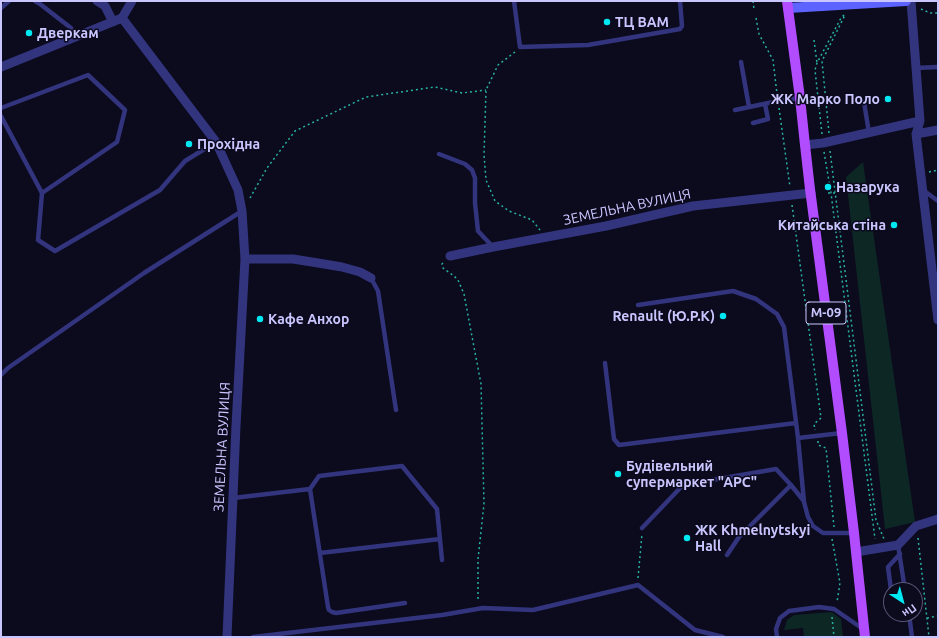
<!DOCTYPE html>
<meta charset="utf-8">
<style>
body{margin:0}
#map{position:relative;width:939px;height:638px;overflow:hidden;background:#0c0a1d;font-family:Ubuntu,sans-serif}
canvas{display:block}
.frame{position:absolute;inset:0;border:2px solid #c9c6ff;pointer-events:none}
.north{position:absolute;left:883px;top:582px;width:40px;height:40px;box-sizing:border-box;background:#0c0a1d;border:1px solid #585577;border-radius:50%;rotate:144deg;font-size:11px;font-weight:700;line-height:16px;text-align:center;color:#c9c6ff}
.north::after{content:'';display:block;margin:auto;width:14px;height:18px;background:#00e8f1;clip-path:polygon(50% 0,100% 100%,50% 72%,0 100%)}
</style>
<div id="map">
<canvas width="939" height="638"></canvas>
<div class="frame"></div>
<div class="north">Пн</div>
</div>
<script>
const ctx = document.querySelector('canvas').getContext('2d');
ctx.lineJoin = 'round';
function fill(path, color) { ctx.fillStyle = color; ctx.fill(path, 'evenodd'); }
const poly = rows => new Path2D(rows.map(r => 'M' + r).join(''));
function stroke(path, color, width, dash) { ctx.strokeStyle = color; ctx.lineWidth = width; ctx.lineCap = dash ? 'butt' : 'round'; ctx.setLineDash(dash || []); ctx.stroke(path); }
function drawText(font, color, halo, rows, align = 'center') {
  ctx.font = font + ' Ubuntu,sans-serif'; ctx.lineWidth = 3; ctx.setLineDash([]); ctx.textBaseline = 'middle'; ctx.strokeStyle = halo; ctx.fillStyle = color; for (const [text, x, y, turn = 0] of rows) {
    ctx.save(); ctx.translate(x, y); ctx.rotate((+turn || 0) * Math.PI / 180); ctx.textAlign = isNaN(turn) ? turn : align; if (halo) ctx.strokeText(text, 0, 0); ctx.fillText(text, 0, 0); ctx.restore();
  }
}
const green = poly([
 [863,162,915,522,885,529,846,177],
 [832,612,841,619,843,637,804,637,803,628,784,630,787,620,794,615]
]);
const path = poly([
 [753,1,754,9],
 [921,9,930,13,938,13],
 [756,18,759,34,773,60,777,94],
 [814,40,817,63],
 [515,52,498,65,486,90,484,155,486,180,495,201,509,211,532,220,540,230],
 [779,108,790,187],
 [829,133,822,61,845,15],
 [822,134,815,70,817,63,841,18,845,14],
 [830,151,876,520,884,539],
 [824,152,831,193,875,539],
 [929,172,938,170],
 [828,193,835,193],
 [250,198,267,168,295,131,366,97,435,87,462,93,486,90],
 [792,205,821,418,814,424,815,430],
 [443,263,442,264,443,268,454,276,458,280,464,294,481,384,484,504,478,559,478,601],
 [818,441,818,445,826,448,834,527],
 [918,538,929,637],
 [832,539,840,583,837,602],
 [638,578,642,534],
 [832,617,834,637],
 [927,618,938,616]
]);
const service = poly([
 [35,1,40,4,71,28,74,37],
 [514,1,520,47,588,45,680,29,682,26,680,1],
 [1,8,9,1],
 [741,62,749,107],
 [916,68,938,67],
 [864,102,869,133],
 [1,108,88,75,125,110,117,142,42,193],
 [735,110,778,101,800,98],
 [1,116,42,193,38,240,55,251,160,190,185,161,216,142],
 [753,123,768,119,765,104],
 [439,154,465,164,472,170,475,178,475,203,478,231,493,247],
 [923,190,938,201],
 [371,278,378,291,396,410],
 [638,305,733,291,756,299,777,314,784,327,798,438,804,502,808,517,813,526,823,533,854,533],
 [605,363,614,439,619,445,796,423],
 [1,375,8,368,144,273,242,211],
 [798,438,842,433],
 [310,489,319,476,402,466,437,509,442,560],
 [233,498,310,489,328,607,329,610,332,612,336,613,405,603],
 [642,528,683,485,776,469,791,485,803,500],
 [898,545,905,590],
 [320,553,440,539],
 [727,555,739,537,791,485],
 [891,590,888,567,900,554],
 [909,614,912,637],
 [253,637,442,615,483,608,533,610,638,585,695,630,723,637],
 [777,637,776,629,780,618,789,611,819,607,834,609,863,629]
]);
const minor = poly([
 [97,1,105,6,113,22],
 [911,1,920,121,916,134,938,320],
 [122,18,216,142,238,190,242,211,245,259,236,426,227,637],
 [1,67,122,18,132,1],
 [916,134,938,130],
 [805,145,823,143,920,121],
 [450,256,493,247,606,226,693,206,811,193],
 [245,259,293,259,318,263,342,267,360,272,371,278],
 [856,552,898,545,916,526,938,519]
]);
const secondary = poly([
 [788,8,906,1]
]);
const primary = poly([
 [787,1,800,98,805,145,810,189,842,433,854,533,865,637]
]);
const markers = [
 [607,22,4,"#00e8f1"],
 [29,33,4,"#00e8f1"],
 [888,99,4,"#00e8f1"],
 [189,144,4,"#00e8f1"],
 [828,187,4,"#00e8f1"],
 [894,225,4,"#00e8f1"],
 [723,316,4,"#00e8f1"],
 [260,319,4,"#00e8f1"],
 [618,474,4,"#00e8f1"],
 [687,538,4,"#00e8f1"]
];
const shields = [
 [826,313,40]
];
const shieldNames = [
 ["М-09",826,313]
];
const poiNames = [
 ["ТЦ ВАМ",615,22],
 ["Дверкам",37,33],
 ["ЖК Марко Поло",880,99,"right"],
 ["Прохідна",197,144],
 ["Назарука",836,187],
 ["Китайська стіна",886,225,"right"],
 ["Renault (Ю.Р.К)",715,316,"right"],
 ["Кафе Анхор",268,319],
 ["Будівельний",626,466],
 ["супермаркет \"АРС\"",626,482],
 ["ЖК Khmelnytskyi",695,530],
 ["Hall",695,546]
];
const streetNames = [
 ["ЗЕМЕЛЬНА ВУЛИЦЯ",627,207,-12],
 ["ЗЕМЕЛЬНА ВУЛИЦЯ",222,447,-87]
];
fill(green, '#0d2725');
stroke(path, '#27b3a2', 1.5, [2, 3]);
stroke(service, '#33347e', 4.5);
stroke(minor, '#33347e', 9);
stroke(secondary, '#5d63ff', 10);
stroke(primary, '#b24dff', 10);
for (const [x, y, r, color] of markers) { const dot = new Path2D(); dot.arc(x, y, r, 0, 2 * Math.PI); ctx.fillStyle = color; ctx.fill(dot); stroke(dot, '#0c0a1d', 1.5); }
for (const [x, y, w] of shields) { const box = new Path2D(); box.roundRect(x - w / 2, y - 11, w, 22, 3); ctx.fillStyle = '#0c0a1d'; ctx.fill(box); stroke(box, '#c9c6ff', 1); }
drawText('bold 13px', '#c9c6ff', null, shieldNames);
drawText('bold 14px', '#c9c6ff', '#0c0a1d', poiNames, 'left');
drawText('14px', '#c9c6ff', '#0c0a1d', streetNames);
</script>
